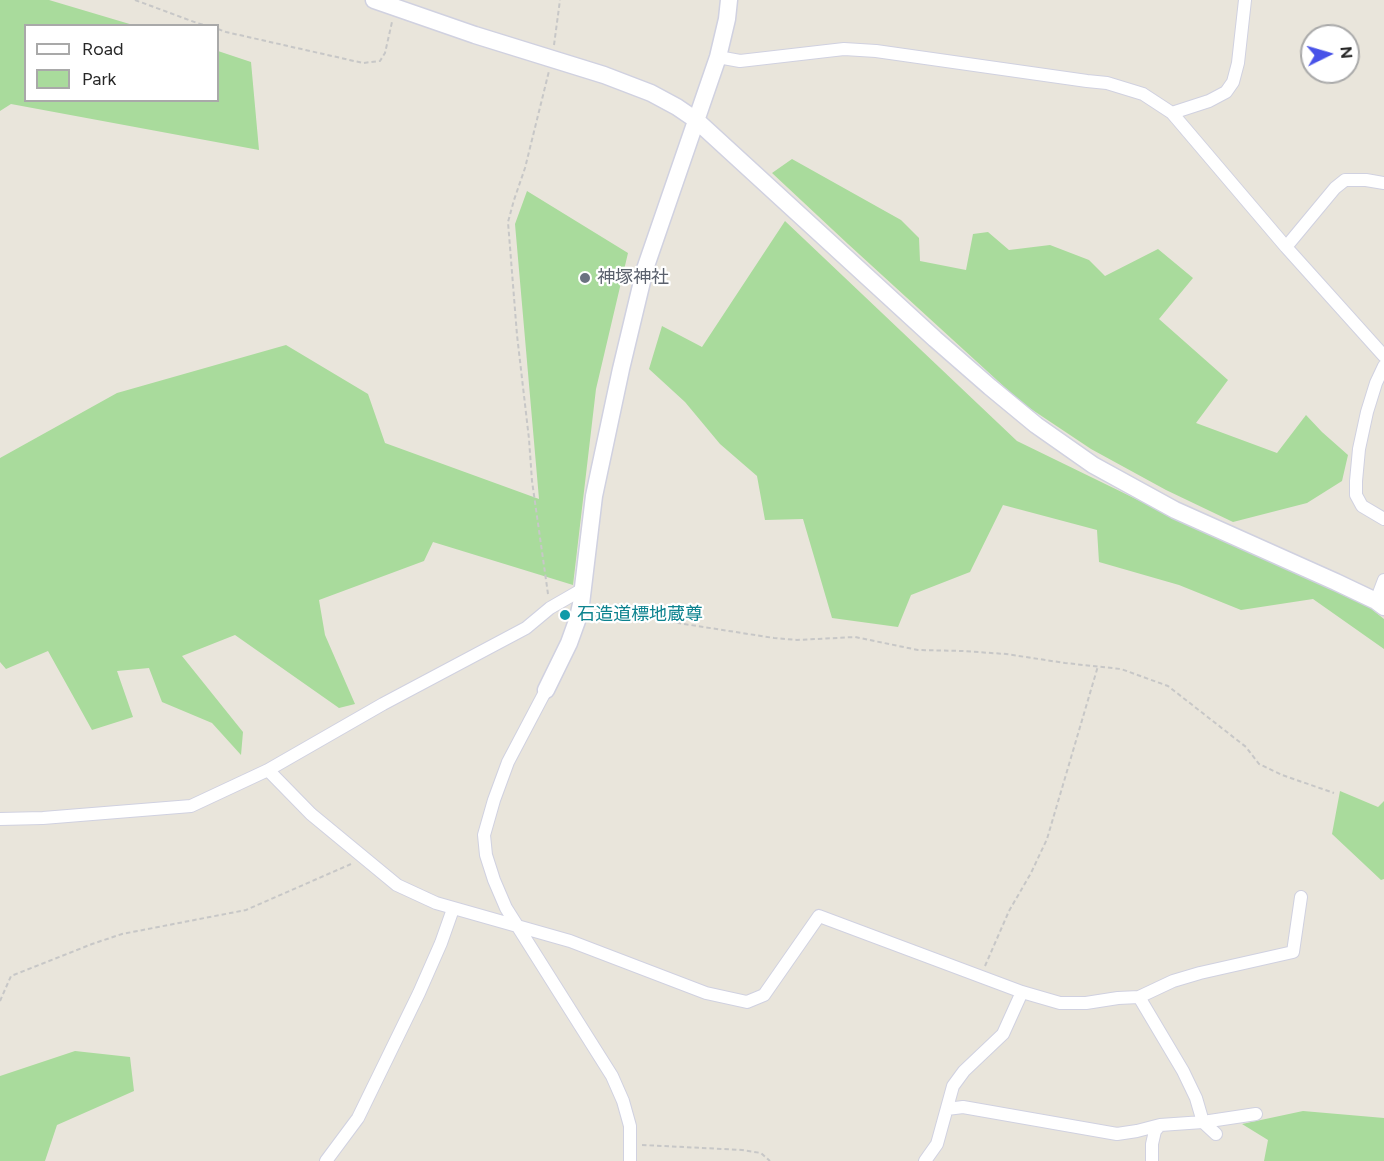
<!DOCTYPE html>
<meta charset="utf-8">
<style>
body{margin:0}
#map{position:relative;width:1384px;height:1161px;overflow:hidden;background:#e9e5db;font-family:Figtree,sans-serif}
canvas{display:block}
.legend{position:absolute;left:24px;top:24px;width:195px;height:78px;box-sizing:border-box;background:#fff;border:2px solid #a9a9a9;margin:0;padding:8px 10px;list-style:none;font-size:18px;color:#282828}
.legend li{display:flex;align-items:center;gap:12px;height:30px}
.legend b{width:30px;border:2px solid #a9a9a9}
.north{position:absolute;left:1300px;top:24px;width:60px;height:60px;box-sizing:border-box;background:#fff;border:2px solid #a9a9a9;border-radius:50%;rotate:85deg;font-size:16px;font-weight:700;line-height:24px;text-align:center;color:#282828}
.north::after{content:'';display:block;margin:auto;width:21px;height:27px;background:#4852e8;clip-path:polygon(50% 0,100% 100%,50% 72%,0 100%)}
</style>
<div id="map">
<canvas width="1384" height="1161"></canvas>
<ul class="legend">
<li><b style="height:8px;background:#fff"></b>Road</li>
<li><b style="height:16px;background:#a9db9c"></b>Park</li>
</ul>
<div class="north">N</div>
</div>
<script>
const ctx = document.querySelector('canvas').getContext('2d');
ctx.lineJoin = 'round';
function fill(path, color) { ctx.fillStyle = color; ctx.fill(path, 'evenodd'); }
const poly = rows => new Path2D(rows.map(r => 'M' + r).join(''));
function stroke(path, color, width, dash) { ctx.strokeStyle = color; ctx.lineWidth = width; ctx.lineCap = dash ? 'butt' : 'round'; ctx.setLineDash(dash || []); ctx.stroke(path); }
function drawText(font, color, halo, rows, align = 'center') {
  ctx.font = font + ' Figtree,"Noto Sans JP",sans-serif'; ctx.lineWidth = 4.5; ctx.setLineDash([]); ctx.textBaseline = 'middle'; ctx.strokeStyle = halo; ctx.fillStyle = color; for (const [text, x, y, turn = 0] of rows) {
    ctx.save(); ctx.translate(x, y); ctx.rotate((+turn || 0) * Math.PI / 180); ctx.textAlign = isNaN(turn) ? turn : align; if (halo) ctx.strokeText(text, 0, 0); ctx.fillText(text, 0, 0); ctx.restore();
  }
}
const green = poly([
 [0,0,49,0,133,25,26,26,26,100,218,100,218,51,251,62,259,150,11,104,0,111],
 [792,159,901,220,919,238,920,261,966,270,973,234,988,232,1009,250,1050,245,1089,260,1105,276,1158,249,1193,278,1159,319,1228,380,1196,423,1277,453,1306,415,1322,432,1348,455,1342,481,1307,503,1233,522,1166,490,1091,449,1022,403,848,244,772,173],
 [527,191,628,253,596,389,573,585,433,542,424,561,319,600,325,635,355,704,339,708,235,635,182,656,243,732,241,755,212,723,162,702,149,668,117,671,133,717,92,730,48,651,6,669,0,662,0,458,117,393,286,345,368,394,385,443,539,499,515,224],
 [785,221,1017,441,1171,516,1369,607,1384,619,1384,649,1313,599,1241,610,1179,585,1099,562,1097,530,1003,505,970,572,911,595,898,627,832,618,803,519,765,520,757,476,720,444,685,402,649,369,662,326,702,347],
 [1340,791,1378,807,1384,801,1384,879,1381,880,1332,834],
 [75,1051,130,1057,134,1091,57,1125,45,1161,0,1161,0,1076],
 [1303,1111,1384,1118,1384,1161,1264,1161,1268,1140,1242,1124]
]);
const path = poly([
 [135,0,197,23,208,26],
 [218,29,226,32,363,63,380,61,385,53,392,22],
 [554,45,560,0],
 [548,594,532,481,529,439,517,335,508,222,514,200,525,168,549,71],
 [596,606,633,616,774,638,797,640,855,637,918,650,962,651,1006,654,1065,663,1121,669,1168,686,1246,747,1259,764,1282,775,1334,793],
 [985,966,1009,911,1031,873,1047,839,1098,666],
 [0,1001,11,976,92,944,122,934,246,910,351,864],
 [642,1145,742,1150,761,1153,770,1161]
]);
const street = poly([
 [718,57,740,61,844,49,876,51,1087,81,1107,83,1143,94,1172,113,1286,247,1384,356],
 [1172,113,1209,101,1226,92,1233,82,1238,63,1245,0],
 [1286,247,1335,188,1345,180,1366,180,1384,183],
 [1384,366,1376,383,1367,412,1359,449,1356,481,1356,495,1362,506,1384,519],
 [1376,601,1384,580],
 [546,690,508,762,494,800,484,835,486,855,494,880,506,908,612,1076,623,1101,630,1126,630,1161],
 [268,770,311,814,397,885,436,903,570,941,706,993,747,1002,764,995,819,916,1022,992,1060,1003,1086,1003,1118,998,1139,997,1173,981,1200,973,1293,952,1301,897],
 [0,819,43,818,191,806,268,770,383,704,526,628,550,608,583,589],
 [1139,997,1183,1071,1196,1098,1203,1122,1216,1134],
 [947,1109,963,1107,1117,1134,1137,1131,1160,1125,1203,1122,1256,1114],
 [326,1161,358,1118,419,993,441,943,453,909],
 [925,1161,937,1144,953,1086,964,1071,1003,1034,1022,992],
 [1152,1161,1152,1144,1155,1131,1160,1125]
]);
const secondary = poly([
 [374,0,475,35,604,75,651,93,677,107,696,120,935,339,990,387,1036,425,1093,465,1175,510,1336,582,1376,601,1384,607],
 [546,690,569,643,578,618,581,604,594,496,621,369,645,269,718,57,727,19,729,0]
]);
const markers = [
 [585,278,6,"#6b7280"],
 [565,615,6,"#0f9aa8"]
];
const worshipNames = [
 ["神塚神社",597,278]
];
const cultureNames = [
 ["石造道標地蔵尊",577,615]
];
fill(green, '#a9db9c');
stroke(street, '#d0d1e0', 14);
stroke(secondary, '#d0d1e0', 19);
stroke(path, '#c7c7c7', 2, [4.5, 3]);
stroke(street, '#fff', 12);
stroke(secondary, '#fff', 16);
for (const [x, y, r, color] of markers) { const dot = new Path2D(); dot.arc(x, y, r, 0, 2 * Math.PI); ctx.fillStyle = color; ctx.fill(dot); stroke(dot, '#fff', 2); }
drawText('18px', '#5b616d', '#fff', worshipNames, 'left');
drawText('18px', '#0d838f', '#fff', cultureNames, 'left');
</script>
